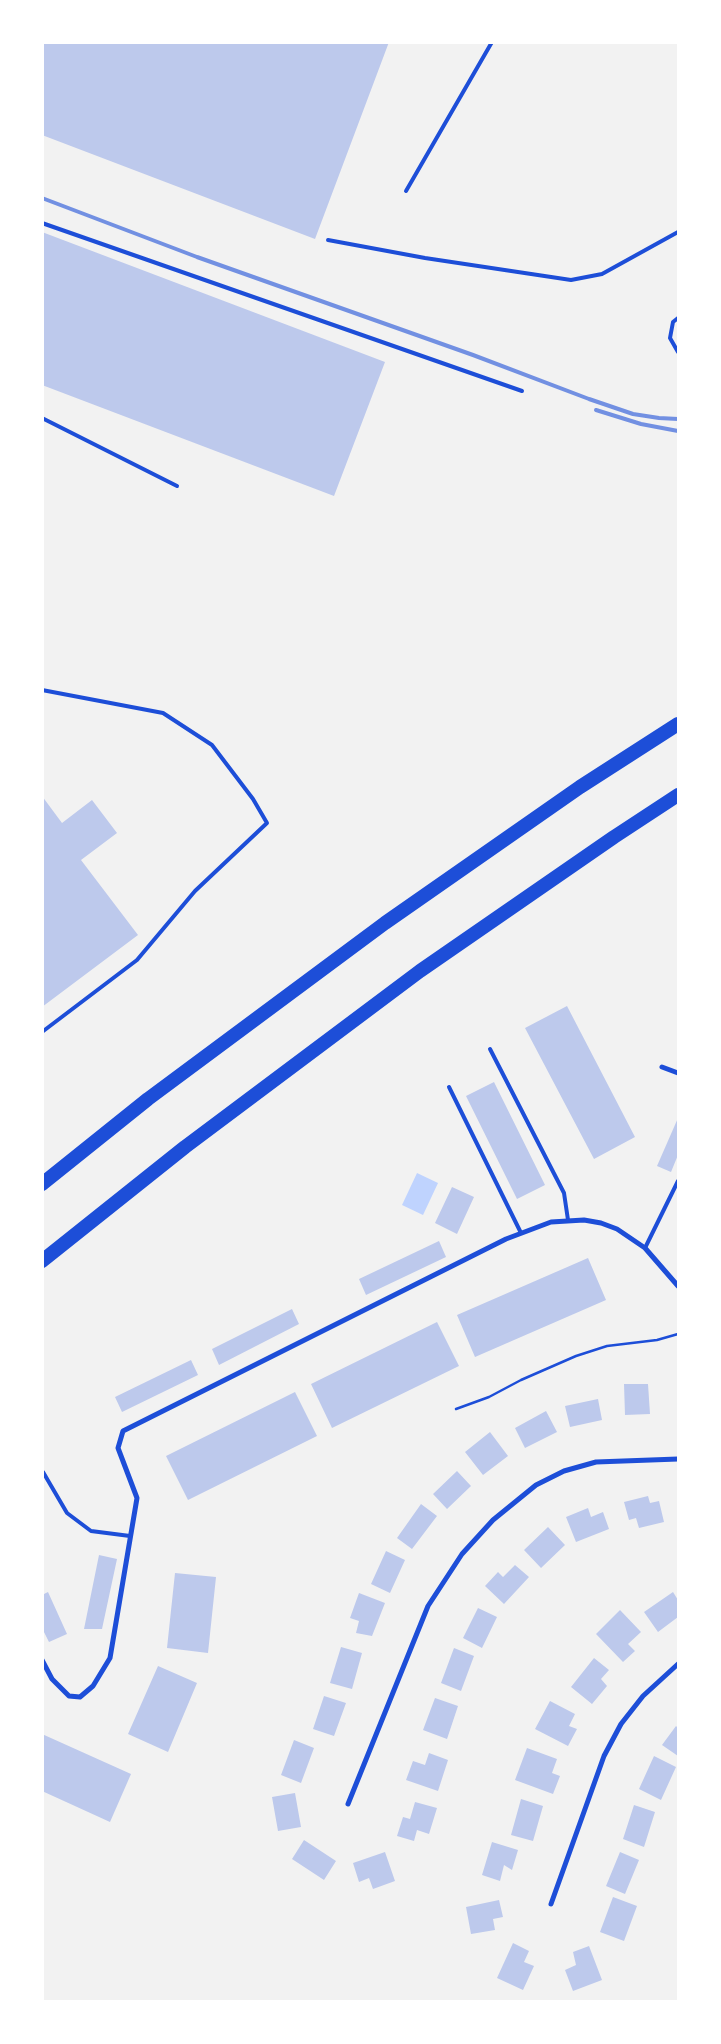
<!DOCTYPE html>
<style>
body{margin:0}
#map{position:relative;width:721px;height:2044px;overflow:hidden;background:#f2f2f2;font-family:Signika,sans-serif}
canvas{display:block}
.frame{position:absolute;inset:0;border:44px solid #fff;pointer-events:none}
</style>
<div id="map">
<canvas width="721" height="2044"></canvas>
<div class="frame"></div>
</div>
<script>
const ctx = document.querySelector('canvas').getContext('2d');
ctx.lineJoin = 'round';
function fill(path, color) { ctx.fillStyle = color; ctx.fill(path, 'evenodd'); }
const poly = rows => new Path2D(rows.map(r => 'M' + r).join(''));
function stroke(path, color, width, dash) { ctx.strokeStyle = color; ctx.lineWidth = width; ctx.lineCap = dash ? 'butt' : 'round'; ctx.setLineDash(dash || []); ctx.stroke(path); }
const water = poly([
 [417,1173,438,1183,423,1215,402,1205]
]);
const building = poly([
 [42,42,389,42,315,239,42,135],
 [42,232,385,362,334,496,42,385],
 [42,796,62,823,92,800,117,833,81,860,138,935,42,1007],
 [567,1006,635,1137,594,1159,525,1028],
 [494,1082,545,1185,517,1199,466,1096],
 [678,1118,678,1155,671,1172,657,1166],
 [452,1187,474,1197,457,1234,435,1223],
 [439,1241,446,1257,366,1295,359,1279],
 [588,1258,606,1300,475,1357,457,1315],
 [292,1309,299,1324,219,1365,212,1349],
 [437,1322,459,1366,332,1428,311,1384],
 [191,1360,198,1375,122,1412,115,1397],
 [624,1384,648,1384,650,1414,625,1415],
 [295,1392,317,1436,188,1500,166,1456],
 [598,1399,602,1420,570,1427,565,1406],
 [546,1411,557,1432,525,1448,515,1428],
 [490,1432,508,1456,483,1475,465,1452],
 [457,1471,471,1486,447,1509,433,1494],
 [648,1496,650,1503,659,1501,664,1522,639,1528,636,1518,629,1520,624,1502],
 [421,1504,437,1516,412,1549,397,1538],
 [588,1508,591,1517,603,1512,609,1529,576,1542,566,1517],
 [548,1527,565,1545,541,1568,524,1550],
 [386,1551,405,1560,390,1593,371,1584],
 [99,1555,117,1559,102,1629,84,1629],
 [515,1565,529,1577,504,1604,485,1586,498,1572,503,1577],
 [175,1573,216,1577,208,1653,167,1648],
 [48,1592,67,1634,49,1642,42,1628,42,1595],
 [673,1592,678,1600,678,1617,658,1632,644,1612],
 [359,1593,385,1603,372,1636,356,1633,359,1621,350,1618],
 [478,1608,497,1617,482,1648,463,1638],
 [620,1610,641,1632,628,1644,635,1651,623,1662,596,1634],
 [341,1647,362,1653,352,1689,330,1683],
 [454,1648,474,1656,461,1691,441,1683],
 [594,1658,609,1670,601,1679,607,1686,592,1704,571,1687],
 [158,1666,197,1683,168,1752,128,1734],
 [324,1696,346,1703,334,1736,313,1729],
 [435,1698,458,1706,447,1739,423,1730],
 [550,1701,575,1714,569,1726,577,1729,568,1746,535,1729],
 [676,1726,678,1728,678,1756,662,1745],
 [42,1734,131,1774,110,1822,42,1791],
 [294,1740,314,1748,301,1783,281,1775],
 [527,1748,557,1759,552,1773,560,1776,553,1794,515,1780],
 [429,1753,448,1760,438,1791,406,1780,413,1761,425,1765],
 [654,1756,676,1767,661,1800,639,1789],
 [295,1793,301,1827,278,1831,272,1797],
 [521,1799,543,1806,533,1841,511,1835],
 [415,1802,437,1808,429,1834,417,1830,414,1841,397,1836,403,1817,410,1819],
 [634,1805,655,1812,644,1847,623,1839],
 [304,1840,336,1861,324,1880,292,1859],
 [492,1842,518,1850,512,1870,504,1865,500,1881,482,1875],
 [385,1852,395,1881,373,1889,369,1878,359,1882,353,1863],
 [620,1852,639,1860,625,1894,606,1886],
 [613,1897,637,1906,624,1941,600,1932],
 [499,1900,503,1917,493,1919,495,1930,471,1934,466,1907],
 [513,1943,529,1951,524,1962,534,1966,523,1990,497,1978],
 [589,1946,602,1980,573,1991,565,1970,576,1965,573,1952]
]);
const path = poly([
 [456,1409,489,1397,521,1380,576,1356,607,1346,657,1340,678,1334]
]);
const service = poly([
 [406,191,492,42],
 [42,223,522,391],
 [328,240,425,258,571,280,602,274,678,232],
 [678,318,673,322,670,338,678,352],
 [42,418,177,486],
 [42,690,163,713,212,745,253,799,267,823,195,891,137,960,42,1032],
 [490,1049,564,1193,568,1220],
 [449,1087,521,1233],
 [645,1248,678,1181],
 [43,1472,67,1513,91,1531,130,1536]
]);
const minor = poly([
 [662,1067,678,1073],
 [42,1660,52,1679,69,1696,80,1697,93,1686,110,1658,137,1498,118,1448,123,1431,506,1239,551,1222,584,1220,601,1223,617,1229,645,1248,678,1286],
 [348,1804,428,1606,462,1554,493,1520,536,1485,564,1471,596,1462,678,1459],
 [551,1904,604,1756,621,1724,643,1696,678,1664]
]);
const motorway = poly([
 [42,1184,148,1099,385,923,580,787,678,724],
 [42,1261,185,1147,420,971,614,837,678,795]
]);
const rail = poly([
 [42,198,197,257,473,355,589,399,633,414,659,418,678,419],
 [596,410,641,424,678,431]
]);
fill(water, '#bfd3fe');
fill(building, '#bdc9ec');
stroke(path, '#1d4ed8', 2.5);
stroke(service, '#1d4ed8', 4);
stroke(minor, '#1d4ed8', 5);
stroke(motorway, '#1d4ed8', 14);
stroke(rail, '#7290e2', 4);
</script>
